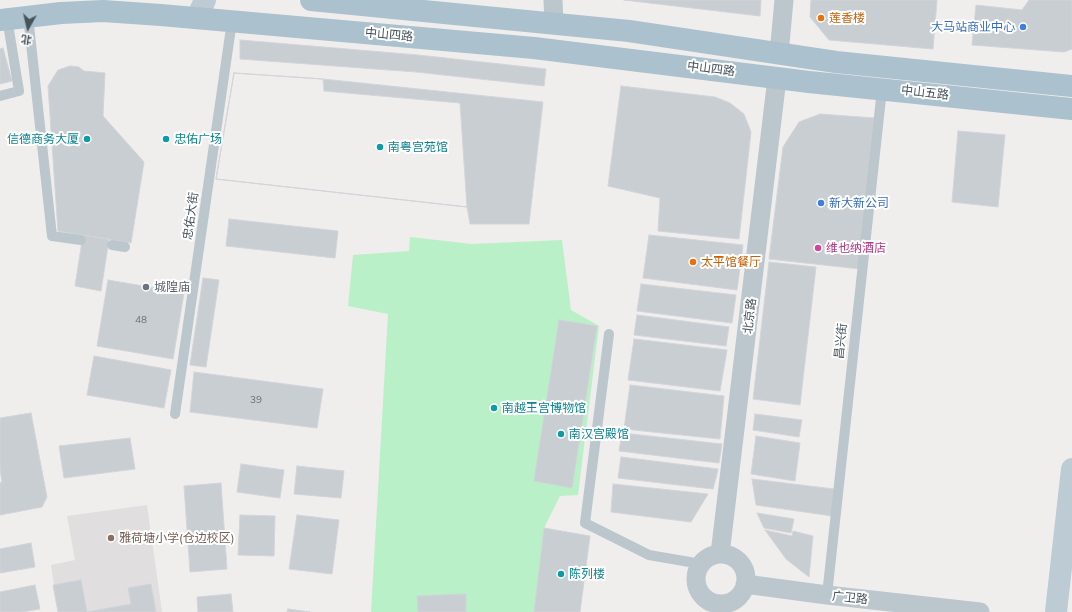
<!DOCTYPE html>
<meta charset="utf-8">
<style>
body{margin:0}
#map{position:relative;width:1072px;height:612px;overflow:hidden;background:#f0eded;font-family:Mulish,"Noto Sans SC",sans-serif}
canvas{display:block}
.north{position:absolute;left:8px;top:8px;width:40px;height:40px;-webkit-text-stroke:3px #fff;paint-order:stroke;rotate:188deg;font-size:11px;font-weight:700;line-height:16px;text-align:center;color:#45535b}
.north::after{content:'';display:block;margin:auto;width:14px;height:18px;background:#45535b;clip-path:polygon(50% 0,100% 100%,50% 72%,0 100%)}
</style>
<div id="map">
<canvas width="1072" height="612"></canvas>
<div class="north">北</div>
</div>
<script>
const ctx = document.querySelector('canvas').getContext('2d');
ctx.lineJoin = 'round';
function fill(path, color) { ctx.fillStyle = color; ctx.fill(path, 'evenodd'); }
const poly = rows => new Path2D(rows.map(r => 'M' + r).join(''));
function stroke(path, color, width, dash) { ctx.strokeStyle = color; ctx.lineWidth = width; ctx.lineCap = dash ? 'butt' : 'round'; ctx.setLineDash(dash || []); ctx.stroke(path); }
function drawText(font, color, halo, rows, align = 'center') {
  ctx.font = font + ' Mulish,"Noto Sans SC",sans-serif'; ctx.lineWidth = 4; ctx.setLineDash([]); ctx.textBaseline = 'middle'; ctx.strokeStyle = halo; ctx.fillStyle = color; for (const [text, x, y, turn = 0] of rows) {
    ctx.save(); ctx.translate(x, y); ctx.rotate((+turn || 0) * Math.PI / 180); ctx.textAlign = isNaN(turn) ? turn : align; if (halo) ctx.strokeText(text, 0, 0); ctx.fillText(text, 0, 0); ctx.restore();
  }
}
const education = poly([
 [147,505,162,612,58,612,51,565,75,560,67,516]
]);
const green = poly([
 [410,237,472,244,562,240,571,310,599,326,578,495,560,496,544,528,534,612,371,612,388,314,348,306,353,255,409,251]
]);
const building = poly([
 [624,0,761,0,760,16,624,0],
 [811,0,937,0,933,49,829,40,810,17,811,0],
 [1029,0,1072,0,1072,49,1064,52,972,45,976,5,1022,10,1029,0],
 [240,40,418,55,546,69,544,86,416,72,240,59,240,40],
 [3,48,12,81,0,84,0,49,3,48],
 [70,66,79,67,84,71,105,73,103,116,144,162,131,243,58,231,48,86,58,70,70,66],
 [234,73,323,79,543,102,529,224,470,224,467,207,216,179,234,73],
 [234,73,323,79,324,91,460,103,467,207,216,179,234,73],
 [621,86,715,97,730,103,744,114,751,132,739,239,658,231,660,198,608,186,621,86],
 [820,114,874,118,860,269,769,259,783,147,799,122,820,114],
 [958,131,1005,135,998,207,952,202,958,131],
 [229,219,338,231,335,258,226,246,229,219],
 [83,235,109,239,101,291,75,286,83,235],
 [649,235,743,245,737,290,643,278,649,235],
 [769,262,816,267,800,405,753,399,769,262],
 [203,278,219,280,206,367,190,365,203,278],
 [108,280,184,293,173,359,97,346,108,280],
 [641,284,736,295,732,323,637,311,641,284],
 [637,315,729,327,726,346,634,335,637,315],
 [559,320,597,326,572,488,534,481,559,320],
 [634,339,727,350,720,391,628,380,634,339],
 [94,356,171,370,164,408,87,395,94,356],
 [194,372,323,389,317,428,190,412,194,372],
 [630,385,724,396,720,439,624,429,630,385],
 [31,413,47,497,42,507,0,515,0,483,2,482,0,468,0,418,31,413],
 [755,414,802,420,799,437,753,430,755,414],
 [622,433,722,444,719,463,619,451,622,433],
 [756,436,800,443,795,481,751,474,756,436],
 [130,438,135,469,64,478,59,446,130,438],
 [621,457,718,469,716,478,713,489,618,478,621,457],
 [241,464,284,470,280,498,237,492,241,464],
 [297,466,344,471,341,498,294,494,297,466],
 [752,479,834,489,832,516,756,505,752,479],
 [221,483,227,569,190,572,184,486,221,483],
 [613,484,708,494,691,522,611,512,613,484],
 [757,513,794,519,791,533,764,528,757,513],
 [240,515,275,516,274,556,238,555,240,515],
 [297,515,339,520,332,574,289,569,297,515],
 [544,528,590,536,580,612,534,612,544,528],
 [765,530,792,536,793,531,813,536,809,577,786,559,765,530],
 [31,543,35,567,0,573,0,549,31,543],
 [81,580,87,612,131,604,128,588,151,584,156,612,58,612,53,585,81,580],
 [35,585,40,609,22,612,0,612,0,592,35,585],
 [231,594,233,612,198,612,197,597,231,594],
 [466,594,466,612,418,612,417,596,466,594],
 [288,609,310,612,287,612,288,609]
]);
const lane = poly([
 [28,16,52,236,81,240],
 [0,96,19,91,7,18],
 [112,245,125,247],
 [609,334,585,523,649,555,701,564],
 [175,414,232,21],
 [827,595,882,89]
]);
const street = poly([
 [553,0,554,23],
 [779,54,784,0],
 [720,554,777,78],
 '696 579a25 25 0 1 1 50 0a25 25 0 1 1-50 0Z',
 [745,584,827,595,980,612]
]);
const secondary = poly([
 [197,18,205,0],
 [1056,612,1072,469]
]);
const primary = poly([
 [311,0,629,31,836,62,1072,86],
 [0,20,61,13,103,11,161,15,534,48,809,82,1072,109]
]);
const markers = [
 [821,18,4,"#e8710a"],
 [1023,27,4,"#3f7fe0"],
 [87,139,4,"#0f9aa8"],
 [166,139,4,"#0f9aa8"],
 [380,147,4,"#0f9aa8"],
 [821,203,4,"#3f7fe0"],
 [818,248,4,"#d1479c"],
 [693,262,4,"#e8710a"],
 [146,287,4,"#6b7280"],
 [494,408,4,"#0f9aa8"],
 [561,434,4,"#0f9aa8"],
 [111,538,4,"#8d6e63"],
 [561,574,4,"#0f9aa8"]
];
const numberNames = [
 ["48",141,320],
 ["39",256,400]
];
const foodNames = [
 ["莲香楼",829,18],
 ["太平馆餐厅",701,262]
];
const shopNames = [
 ["大马站商业中心",1015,27],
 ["新大新公司",829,203,"left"]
];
const streetNames = [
 ["中山四路",389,35,5],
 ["中山四路",711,69,7],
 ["中山五路",925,93,6],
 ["忠佑大街",191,216,-82],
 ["北京路",750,316,-83],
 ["昌兴街",841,341,-84],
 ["广卫路",850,598,6]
];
const cultureNames = [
 ["信德商务大厦",79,139,"right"],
 ["忠佑广场",174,139],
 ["南粤宫苑馆",388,147],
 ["南越王宫博物馆",502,408],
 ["南汉宫殿馆",569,434],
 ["陈列楼",569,574]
];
const hotelNames = [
 ["维也纳酒店",826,248]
];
const worshipNames = [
 ["城隍庙",154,287]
];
const educationNames = [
 ["雅荷塘小学(仓边校区)",119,538]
];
fill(education, '#e1dedf');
fill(green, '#b9f0c7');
fill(building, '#c9ced2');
stroke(building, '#d1d4d9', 1);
stroke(lane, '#bbc7cd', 10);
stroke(street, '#bbc7cd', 19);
stroke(secondary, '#bdcbd5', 22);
stroke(primary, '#abc1cd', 22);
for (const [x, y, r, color] of markers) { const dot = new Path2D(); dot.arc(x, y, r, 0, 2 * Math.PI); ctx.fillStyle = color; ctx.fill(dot); stroke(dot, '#fff', 1.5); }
drawText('10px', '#667279', null, numberNames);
drawText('12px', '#c56008', '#fff', foodNames, 'left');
drawText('12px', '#366cbe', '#fff', shopNames, 'right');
drawText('12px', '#45535b', '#fff', streetNames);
drawText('12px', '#0d838f', '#fff', cultureNames, 'left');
drawText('12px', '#b23c85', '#fff', hotelNames, 'left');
drawText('12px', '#5b616d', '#fff', worshipNames, 'left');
drawText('12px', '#785e54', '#fff', educationNames, 'left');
</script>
